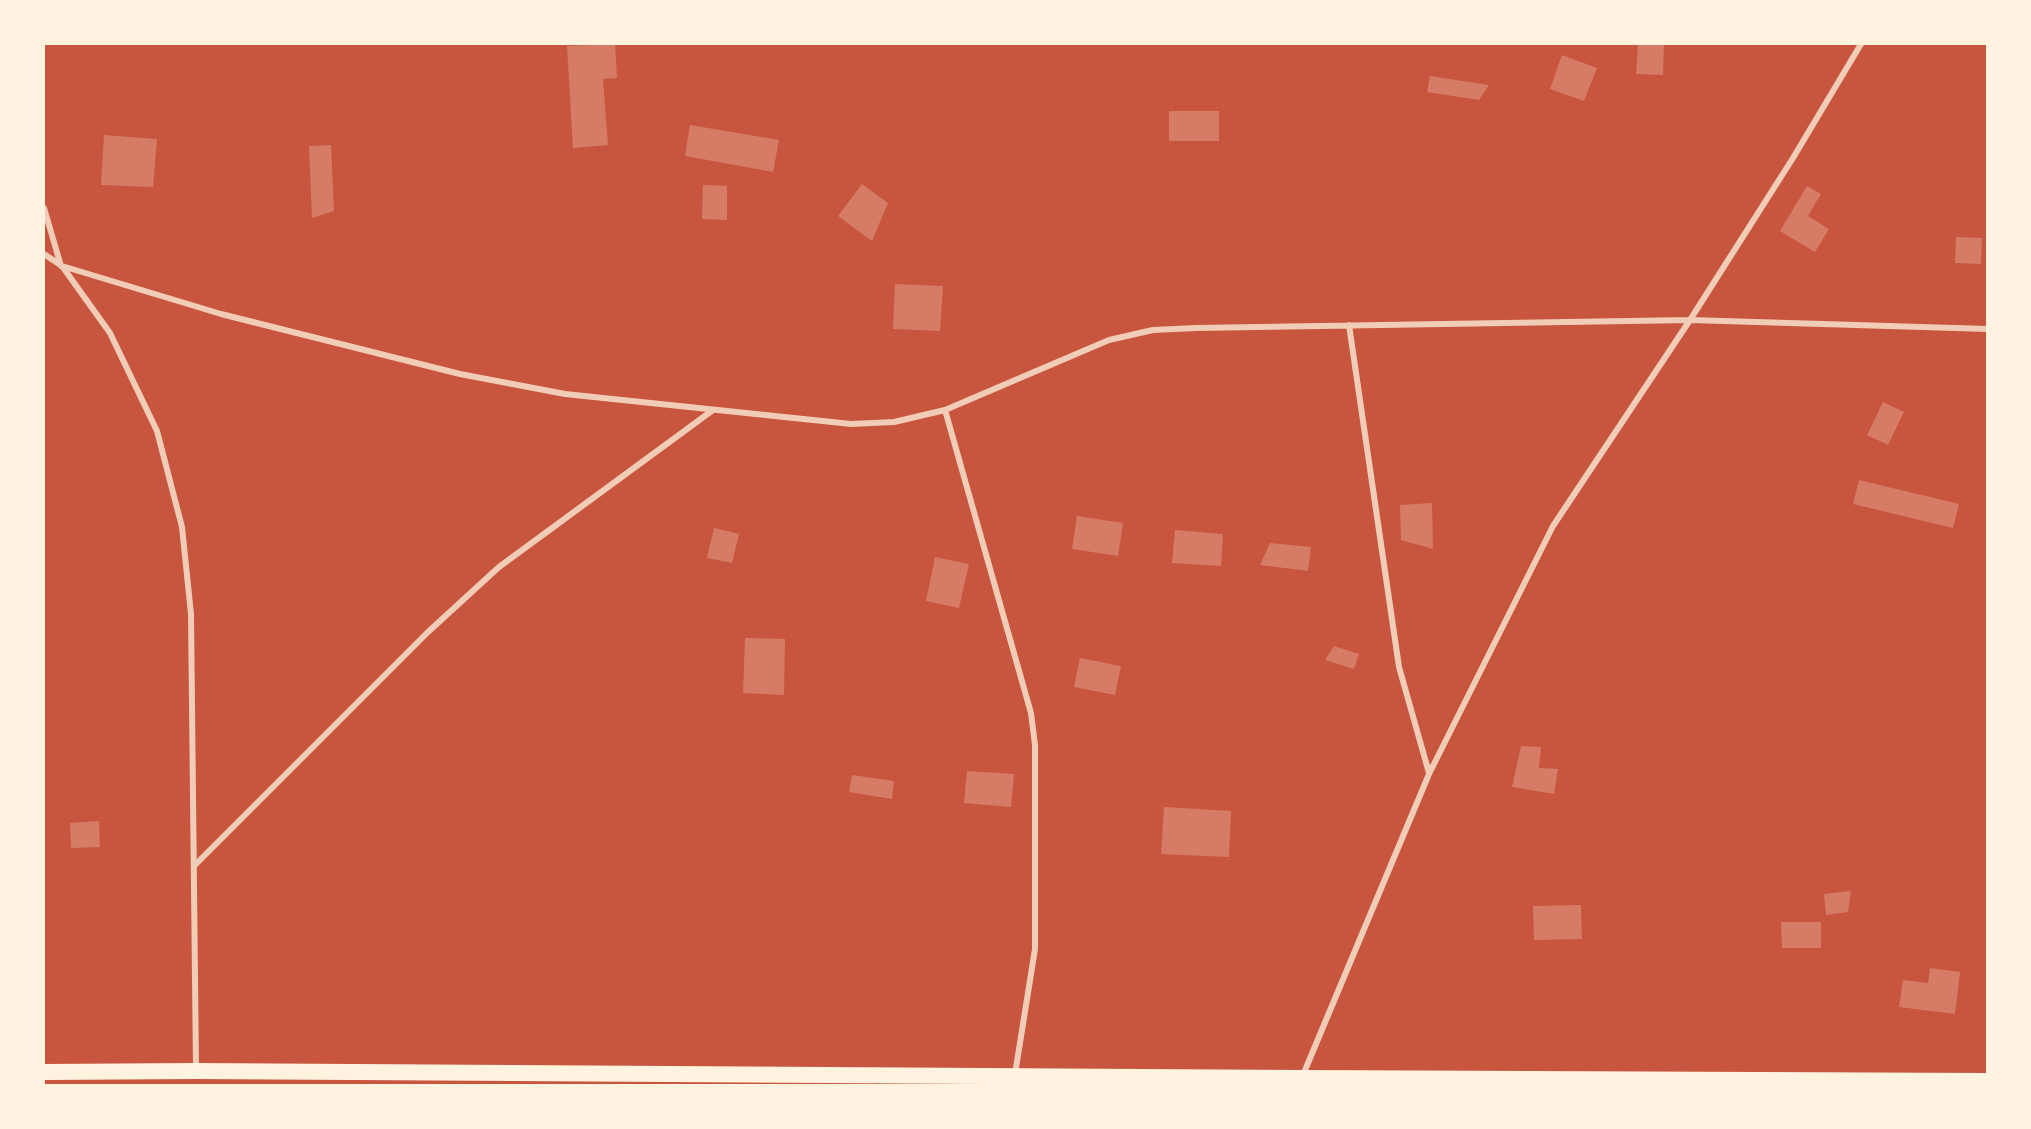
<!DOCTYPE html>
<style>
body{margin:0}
#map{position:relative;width:2031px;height:1129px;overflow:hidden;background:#c8553d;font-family:"Roboto Serif",serif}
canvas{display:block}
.frame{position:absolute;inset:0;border:45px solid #fff3e0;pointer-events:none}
</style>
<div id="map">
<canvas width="2031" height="1129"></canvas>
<div class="frame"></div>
</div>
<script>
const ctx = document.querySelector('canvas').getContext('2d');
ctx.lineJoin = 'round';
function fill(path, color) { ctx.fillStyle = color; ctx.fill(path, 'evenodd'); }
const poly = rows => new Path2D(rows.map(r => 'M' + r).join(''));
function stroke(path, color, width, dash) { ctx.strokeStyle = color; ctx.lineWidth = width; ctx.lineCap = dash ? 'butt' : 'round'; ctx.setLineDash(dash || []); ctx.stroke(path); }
const building = poly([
 [615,44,617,78,603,79,608,145,573,148,567,46],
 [1638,44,1664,45,1663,75,1636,74],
 [1562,55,1597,68,1584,101,1550,89],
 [1430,76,1489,85,1479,100,1427,92],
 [1169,111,1219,111,1219,141,1169,141],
 [690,125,779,140,773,172,685,156],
 [104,135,157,139,153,187,101,185],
 [331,145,334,211,312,218,309,146],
 [862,184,888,203,872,241,838,216],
 [703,185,727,186,727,220,702,219],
 [1807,186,1821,194,1808,216,1829,229,1815,252,1780,231],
 [1956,237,1982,238,1981,264,1955,263],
 [895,284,943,286,940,331,893,329],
 [1883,402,1904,412,1888,445,1867,435],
 [1859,480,1959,504,1953,528,1853,504],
 [1432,503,1433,549,1401,540,1400,505],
 [1077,516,1123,523,1118,556,1072,549],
 [714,528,739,534,732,563,707,558],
 [1175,530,1223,534,1221,566,1172,563],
 [1270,543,1311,547,1308,571,1260,565],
 [935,557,969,564,959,608,926,601],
 [745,638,785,639,784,695,743,693],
 [1334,646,1359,654,1354,669,1325,660],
 [1080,658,1121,666,1115,695,1074,687],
 [1521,746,1541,747,1539,768,1558,769,1554,794,1512,787],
 [967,771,1014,774,1011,807,964,803],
 [852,775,894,781,892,799,849,792],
 [1164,807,1231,811,1229,857,1161,854],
 [99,821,100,847,71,848,70,823],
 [1851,891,1848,912,1826,915,1824,894],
 [1581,905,1582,939,1534,940,1533,906],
 [1781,922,1821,922,1821,948,1782,948],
 [1930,968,1960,972,1955,1014,1899,1007,1903,980,1928,983]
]);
const minor = poly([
 [44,208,61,266],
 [44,254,62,266,110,333,157,431,182,527,191,614,196,1068],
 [62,266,221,314,460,374,565,394,851,424,894,422,945,410,1109,340,1153,330,1196,328,1690,320,1988,329],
 [1349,325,1399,667,1429,773],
 [945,410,1031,713,1035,745,1035,949,1015,1074],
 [195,865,428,632,499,567,713,410],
 [1303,1075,1429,774,1553,526,1690,320,1793,158,1861,44]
]);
const trunk = poly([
 [44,1072,196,1071,1301,1078,1988,1081]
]);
fill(building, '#d67c66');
stroke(minor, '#f1ccb7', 6);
stroke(trunk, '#fff3e0', 16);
</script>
